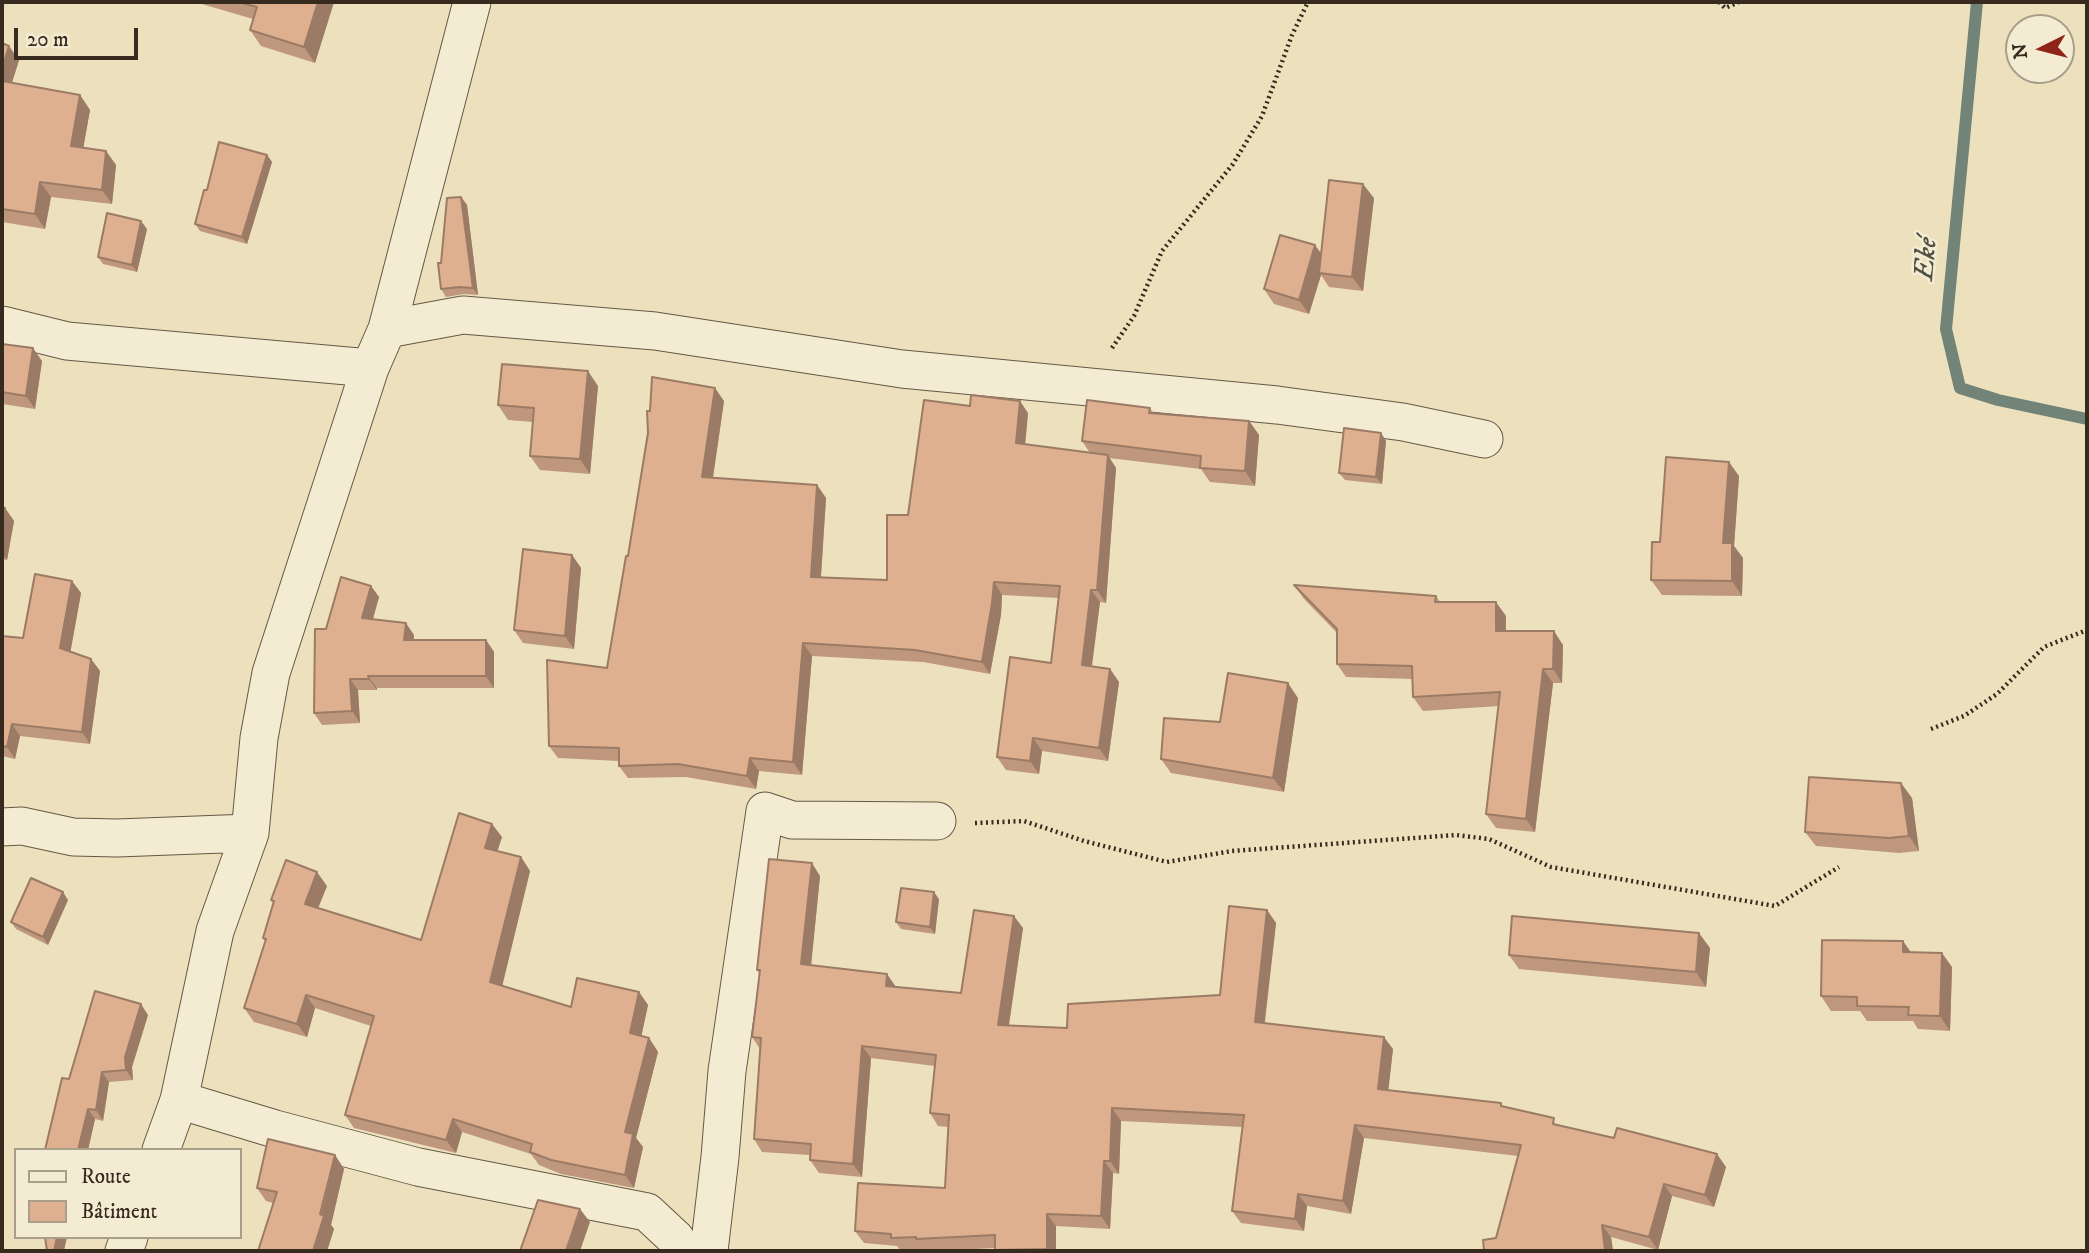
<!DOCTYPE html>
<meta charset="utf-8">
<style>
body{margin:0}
#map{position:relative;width:2089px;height:1253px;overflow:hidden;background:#ece1bc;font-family:"IM FELL DW Pica",serif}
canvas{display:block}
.frame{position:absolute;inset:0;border:4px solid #372b1f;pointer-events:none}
.legend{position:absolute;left:14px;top:1148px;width:228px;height:91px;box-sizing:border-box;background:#f3ecd3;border:2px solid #a89f8b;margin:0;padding:9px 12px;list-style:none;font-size:21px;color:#372b1f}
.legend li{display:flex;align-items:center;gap:14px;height:35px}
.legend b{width:35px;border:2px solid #a89f8b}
.north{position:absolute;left:2005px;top:14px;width:70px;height:70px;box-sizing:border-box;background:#f3ecd3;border:2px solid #a89f8b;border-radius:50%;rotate:264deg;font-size:19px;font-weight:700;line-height:28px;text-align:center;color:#372b1f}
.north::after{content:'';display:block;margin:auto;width:24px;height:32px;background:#8f2418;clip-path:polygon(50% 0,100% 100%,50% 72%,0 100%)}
.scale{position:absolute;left:14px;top:28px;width:124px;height:32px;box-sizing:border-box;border:4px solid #372b1f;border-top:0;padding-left:9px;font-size:21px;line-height:24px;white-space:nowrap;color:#372b1f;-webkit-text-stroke:5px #f3ecd3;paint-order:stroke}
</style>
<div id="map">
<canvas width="2089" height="1253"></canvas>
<div class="frame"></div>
<ul class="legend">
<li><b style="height:9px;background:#f3ecd3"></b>Route</li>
<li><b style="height:19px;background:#deb090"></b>Bâtiment</li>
</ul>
<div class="north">N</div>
<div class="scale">20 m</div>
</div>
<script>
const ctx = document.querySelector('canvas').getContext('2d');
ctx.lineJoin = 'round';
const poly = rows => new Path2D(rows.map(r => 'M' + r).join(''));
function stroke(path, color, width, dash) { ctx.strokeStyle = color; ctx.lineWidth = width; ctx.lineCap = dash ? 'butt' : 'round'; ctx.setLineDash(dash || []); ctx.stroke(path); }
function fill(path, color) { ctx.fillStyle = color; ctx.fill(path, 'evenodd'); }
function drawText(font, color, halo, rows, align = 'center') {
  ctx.font = font + ' "IM FELL DW Pica",serif'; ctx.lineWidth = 5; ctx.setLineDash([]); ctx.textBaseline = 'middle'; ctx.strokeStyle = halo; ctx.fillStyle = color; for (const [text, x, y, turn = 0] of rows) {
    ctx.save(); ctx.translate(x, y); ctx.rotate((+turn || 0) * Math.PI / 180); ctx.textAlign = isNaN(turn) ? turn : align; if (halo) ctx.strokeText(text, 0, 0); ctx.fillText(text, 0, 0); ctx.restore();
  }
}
const stream = poly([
 [1977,2,1946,329,1960,388,1998,400,2087,419]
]);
const path = poly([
 [1719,2,1725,8,1739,2],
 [1112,348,1134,316,1162,251,1233,164,1262,116,1292,35,1308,2],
 [1931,729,1964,716,1997,694,2044,647,2087,630],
 [975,823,1024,821,1084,841,1167,862,1232,851,1456,835,1489,839,1551,867,1775,906,1839,867]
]);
const street = poly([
 [2,325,67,341,370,368],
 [387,329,463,315,655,331,902,369,1277,405,1403,422,1484,439],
 [2,827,22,826,73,837,117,838,250,833],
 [179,1100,275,1129,418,1167,647,1212,676,1239,681,1251],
 [161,1150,179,1100,215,931,250,833,259,738,271,673,370,368,387,329,472,2],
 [124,1251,129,1237],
 [709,1251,720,1157,727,1071,765,811,792,820,937,821]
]);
const wall = poly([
 [195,2,334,2,315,63,261,46,250,30,253,19],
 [2,43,19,60,12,83,80,95,90,110,83,148,106,151,116,165,112,204,51,197,45,229,2,222],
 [267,155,272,162,247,244,200,231,195,224,207,190],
 [461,197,467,205,478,295,464,294,446,297,441,289],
 [1374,198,1363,291,1329,287,1321,275,1309,314,1274,304,1264,289,1321,253],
 [147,229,137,272,103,264,98,257],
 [2,344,42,361,35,409,2,404],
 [598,386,590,474,540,470,530,456,533,422,508,420,498,405],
 [724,401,713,478,817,485,826,498,821,577,887,580,908,515,1028,413,1025,444,1090,453,1082,441,1150,408,1153,413,1249,421,1259,435,1255,486,1210,482,1201,469,1109,458,1116,468,1106,603,1100,602,1092,667,1110,669,1119,682,1108,761,1042,751,1039,774,1006,770,997,757,1051,663,1059,598,1002,595,1001,615,990,674,923,662,812,656,802,775,759,771,756,789,686,777,628,778,619,766,619,761,558,758,549,746,607,668,628,556],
 [1381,433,1386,441,1382,484,1345,480,1339,473],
 [1739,476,1734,546,1743,558,1742,596,1662,595,1651,580,1660,542],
 [2,507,5,508,14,521,7,560,2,559],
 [572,555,581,568,574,649,523,643,514,630],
 [72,581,81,593,70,652,91,659,100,671,90,744,20,736,15,759,2,756,2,636,23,638],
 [1294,585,1436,596,1440,602,1506,616,1506,631,1563,645,1562,683,1553,683,1535,832,1496,828,1486,814,1499,706,1423,711,1413,697,1412,679,1346,677,1337,664,1337,633,1304,599],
 [371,586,379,597,373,619,414,635,414,640,486,640,494,652,494,688,377,688,377,690,358,690,360,723,322,725,314,713,326,629],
 [1298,698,1284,792,1171,773,1161,759,1220,722],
 [1912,798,1919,851,1899,853,1816,846,1805,832],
 [502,837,497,851,521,857,530,871,502,986,571,1007,639,992,648,1005,641,1037,649,1038,658,1052,636,1138,643,1147,634,1188,561,1174,539,1165,531,1154,462,1132,456,1153,354,1128,345,1115,371,1026,315,1008,307,1037,254,1022,244,1008,265,941,263,938,274,904,271,900,327,886,318,908,421,940],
 [820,876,811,965,896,987,961,993,1023,928,1009,1025,1067,1028,1220,995,1267,910,1276,923,1265,1023,1393,1049,1388,1090,1504,1107,1559,1125,1726,1167,1714,1207,1672,1196,1658,1250,1611,1237,1613,1251,1484,1251,1496,1238,1518,1156,1364,1138,1351,1214,1307,1206,1304,1231,1241,1223,1232,1211,1243,1127,1121,1121,1119,1174,1113,1173,1110,1229,1056,1226,1056,1251,996,1251,995,1248,936,1251,924,1251,923,1249,900,1250,897,1246,864,1243,855,1231,945,1188,948,1127,938,1126,930,1113,935,1066,871,1058,862,1177,819,1173,810,1160,810,1155,762,1152,754,1139,760,1049,752,1037,760,974,757,970],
 [939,899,935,934,901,929,896,922],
 [68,900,48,945,16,929,11,922],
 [1710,948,1706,987,1519,969,1509,955],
 [1911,952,1952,967,1950,1031,1918,1029,1913,1021,1867,1021,1860,1011,1831,1011,1821,996],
 [148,1015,132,1067,133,1080,109,1082,103,1121,95,1119,88,1150,45,1150,69,1079],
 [335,1155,344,1169,331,1225,334,1229,327,1251,258,1251,273,1203,266,1201,257,1188]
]);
const shadedWall = poly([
 [318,2,334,2,315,63,304,47],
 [9,46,19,60,8,95,2,86,2,69],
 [80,95,90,110,81,161,71,146],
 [106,151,116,165,112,204,102,190],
 [267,155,272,162,247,244,242,237],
 [40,182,51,197,45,229,35,214],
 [1363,184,1374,198,1363,291,1352,277],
 [461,197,467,205,478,295,473,288],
 [141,221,147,229,137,272,132,265],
 [1315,245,1326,260,1319,273,1321,275,1309,314,1299,300],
 [33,348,42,361,35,409,26,396],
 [588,371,598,386,590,474,580,459],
 [715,388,724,401,711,490,702,477],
 [1020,401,1028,413,1024,456,1016,443],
 [1249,421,1259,435,1255,486,1245,471],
 [1381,433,1386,441,1382,484,1376,477],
 [1108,455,1116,468,1106,603,1097,590],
 [1729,462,1739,476,1734,546,1743,558,1742,596,1732,581,1723,543],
 [817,485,826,498,820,589,811,577],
 [5,508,14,521,7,560,2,553,2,523],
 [572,555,581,568,574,649,565,636],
 [72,581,81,593,69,660,60,648],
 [994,582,1002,595,1001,615,990,674,982,662],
 [371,586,379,597,370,629,362,618],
 [1091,590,1100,602,1090,678,1082,665],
 [1496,602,1506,616,1505,644,1496,631],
 [406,623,414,635,412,652,404,640],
 [1554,631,1563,645,1562,683,1553,669],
 [486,640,494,652,494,688,486,676],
 [803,643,812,656,802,775,793,762],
 [91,659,100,671,90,744,82,732],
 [1110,669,1119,682,1108,761,1099,748],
 [1543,669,1553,683,1535,832,1526,819],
 [368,676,377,688,377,690,369,679],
 [350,679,358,690,360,723,352,711],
 [1288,683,1298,698,1284,792,1273,778],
 [12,724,20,736,15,759,7,747],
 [1033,738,1042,751,1039,774,1030,761],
 [750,758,759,771,756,789,747,776],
 [1901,783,1912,798,1919,851,1909,836],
 [492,824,502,837,494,862,485,848],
 [521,857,530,871,500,995,490,982],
 [812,863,820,876,810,976,801,964],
 [317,872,327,886,314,918,305,904],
 [63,892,68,900,48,945,43,937],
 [934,892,939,899,935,934,930,927],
 [1267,910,1276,923,1263,1034,1255,1022],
 [1014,916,1023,928,1007,1037,998,1025],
 [1699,933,1710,948,1706,987,1696,972],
 [1903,941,1913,955,1903,952],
 [1942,953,1952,967,1950,1031,1940,1016],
 [887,974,896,987,886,986],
 [639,992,648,1005,639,1047,630,1033],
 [306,995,315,1008,307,1037,297,1024],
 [141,1004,148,1015,132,1067,133,1080,126,1070,125,1057],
 [1384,1037,1393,1049,1387,1102,1378,1089],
 [649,1038,658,1052,636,1138,643,1147,634,1188,625,1175,625,1132],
 [862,1046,871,1058,862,1177,853,1164],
 [102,1072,109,1082,103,1121,96,1110],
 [1112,1108,1121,1121,1119,1174,1110,1161],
 [88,1109,95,1119,88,1150,78,1150],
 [453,1119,462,1132,456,1153,446,1140],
 [1355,1125,1364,1138,1351,1214,1343,1201],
 [1717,1154,1726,1167,1714,1207,1705,1195],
 [335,1155,344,1169,331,1225,334,1229,327,1251,313,1251],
 [1104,1161,1113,1173,1110,1229,1101,1216],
 [1664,1184,1672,1196,1658,1250,1649,1237],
 [1298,1194,1307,1206,1304,1231,1295,1219],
 [580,1209,590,1222,580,1251,566,1251],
 [1047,1214,1056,1226,1056,1251,1049,1251,1047,1249],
 [1602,1225,1611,1237,1613,1251,1605,1251],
 [57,1237,67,1237,64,1251,54,1251]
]);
const building = poly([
 [238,2,318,2,304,47,250,30,257,7,238,2],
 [2,43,9,46,2,69,2,43],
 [2,81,80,95,71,146,106,151,102,190,40,182,35,214,2,209,2,81],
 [219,142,267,155,242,237,195,224,204,190,207,190,219,142],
 [1329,180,1363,184,1352,277,1319,273,1329,180],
 [461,197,473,288,459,287,441,289,438,263,441,263,447,198,461,197],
 [107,213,141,221,132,265,98,257,107,213],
 [1280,235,1315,245,1299,300,1264,289,1280,235],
 [2,344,33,348,26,396,2,392,2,344],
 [502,364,588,371,580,459,530,456,534,408,498,405,502,364],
 [652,377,715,388,702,477,817,485,811,577,887,580,887,515,908,515,924,400,970,406,971,395,1020,401,1016,443,1108,455,1097,590,1091,590,1082,665,1110,669,1099,748,1033,738,1030,761,997,757,1010,657,1051,663,1060,586,994,582,992,603,982,662,915,650,803,643,793,762,750,758,747,776,678,764,619,766,619,748,549,746,547,660,607,668,626,556,628,556,648,433,647,411,650,411,652,377],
 [1087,400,1150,408,1149,413,1249,421,1245,471,1200,468,1201,456,1082,441,1087,400],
 [1344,428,1381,433,1376,477,1339,473,1344,428],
 [1666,457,1729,462,1723,543,1732,543,1732,581,1651,580,1652,542,1660,542,1666,457],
 [2,507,5,508,2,523,2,507],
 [523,549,572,555,565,636,514,630,523,549],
 [35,574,72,581,60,648,91,659,82,732,12,724,7,747,2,746,2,636,23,638,35,574],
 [341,577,371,586,362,618,406,623,404,640,486,640,486,676,368,676,369,679,350,679,352,711,314,713,315,629,326,629,341,577],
 [1294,585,1436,596,1435,602,1496,602,1496,631,1554,631,1553,669,1543,669,1526,819,1486,814,1500,692,1413,697,1412,666,1337,664,1337,629,1294,585],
 [1228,673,1288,683,1273,778,1161,759,1164,718,1220,722,1228,673],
 [1809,777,1901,783,1909,836,1889,838,1805,832,1809,777],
 [459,813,492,824,485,848,521,857,490,982,571,1007,577,978,639,992,630,1033,649,1038,625,1132,633,1134,625,1175,551,1160,530,1152,532,1144,453,1119,446,1140,345,1115,374,1016,306,995,297,1024,244,1008,266,939,263,938,274,901,271,900,286,860,317,872,305,904,421,940,459,813],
 [769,859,812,863,801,964,887,974,886,986,961,993,974,910,1014,916,998,1025,1067,1028,1068,1004,1220,995,1229,906,1267,910,1255,1022,1384,1037,1378,1089,1501,1103,1501,1106,1554,1118,1553,1124,1614,1138,1617,1128,1717,1154,1705,1195,1664,1184,1649,1237,1602,1225,1605,1251,1484,1251,1483,1240,1496,1238,1521,1145,1355,1125,1343,1201,1298,1194,1295,1219,1232,1211,1244,1115,1112,1108,1110,1161,1104,1161,1101,1216,1047,1214,1047,1249,995,1250,995,1235,916,1239,916,1237,891,1238,891,1234,855,1231,858,1183,945,1188,949,1115,930,1113,936,1055,862,1046,853,1164,810,1160,811,1144,754,1139,761,1038,752,1037,760,970,757,970,769,859],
 [31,878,63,892,43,937,11,922,31,878],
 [901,888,934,892,930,927,896,922,901,888],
 [1512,916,1699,933,1696,972,1509,955,1512,916],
 [1822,940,1903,941,1903,952,1942,953,1940,1016,1908,1015,1909,1007,1857,1006,1857,997,1821,996,1822,940],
 [95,991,141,1004,125,1057,126,1070,102,1072,96,1110,88,1109,78,1150,45,1150,62,1078,69,1079,95,991],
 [268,1139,335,1155,320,1214,324,1216,313,1251,258,1251,277,1192,257,1188,268,1139],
 [538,1200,580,1209,566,1251,520,1251,538,1200],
 [45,1237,57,1237,54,1251,47,1251,45,1237]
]);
const waterNames = [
 ["Eké",1928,259,-85]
];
stroke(stream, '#728378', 12);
stroke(street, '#645846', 39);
stroke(path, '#372b1f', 4.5, [2, 3.5]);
stroke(street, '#f3ecd3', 37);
fill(wall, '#bf977c');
fill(shadedWall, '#9b7b65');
fill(building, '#deb090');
stroke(building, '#9b7b65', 2);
drawText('italic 28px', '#505044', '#f3ecd3', waterNames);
</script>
